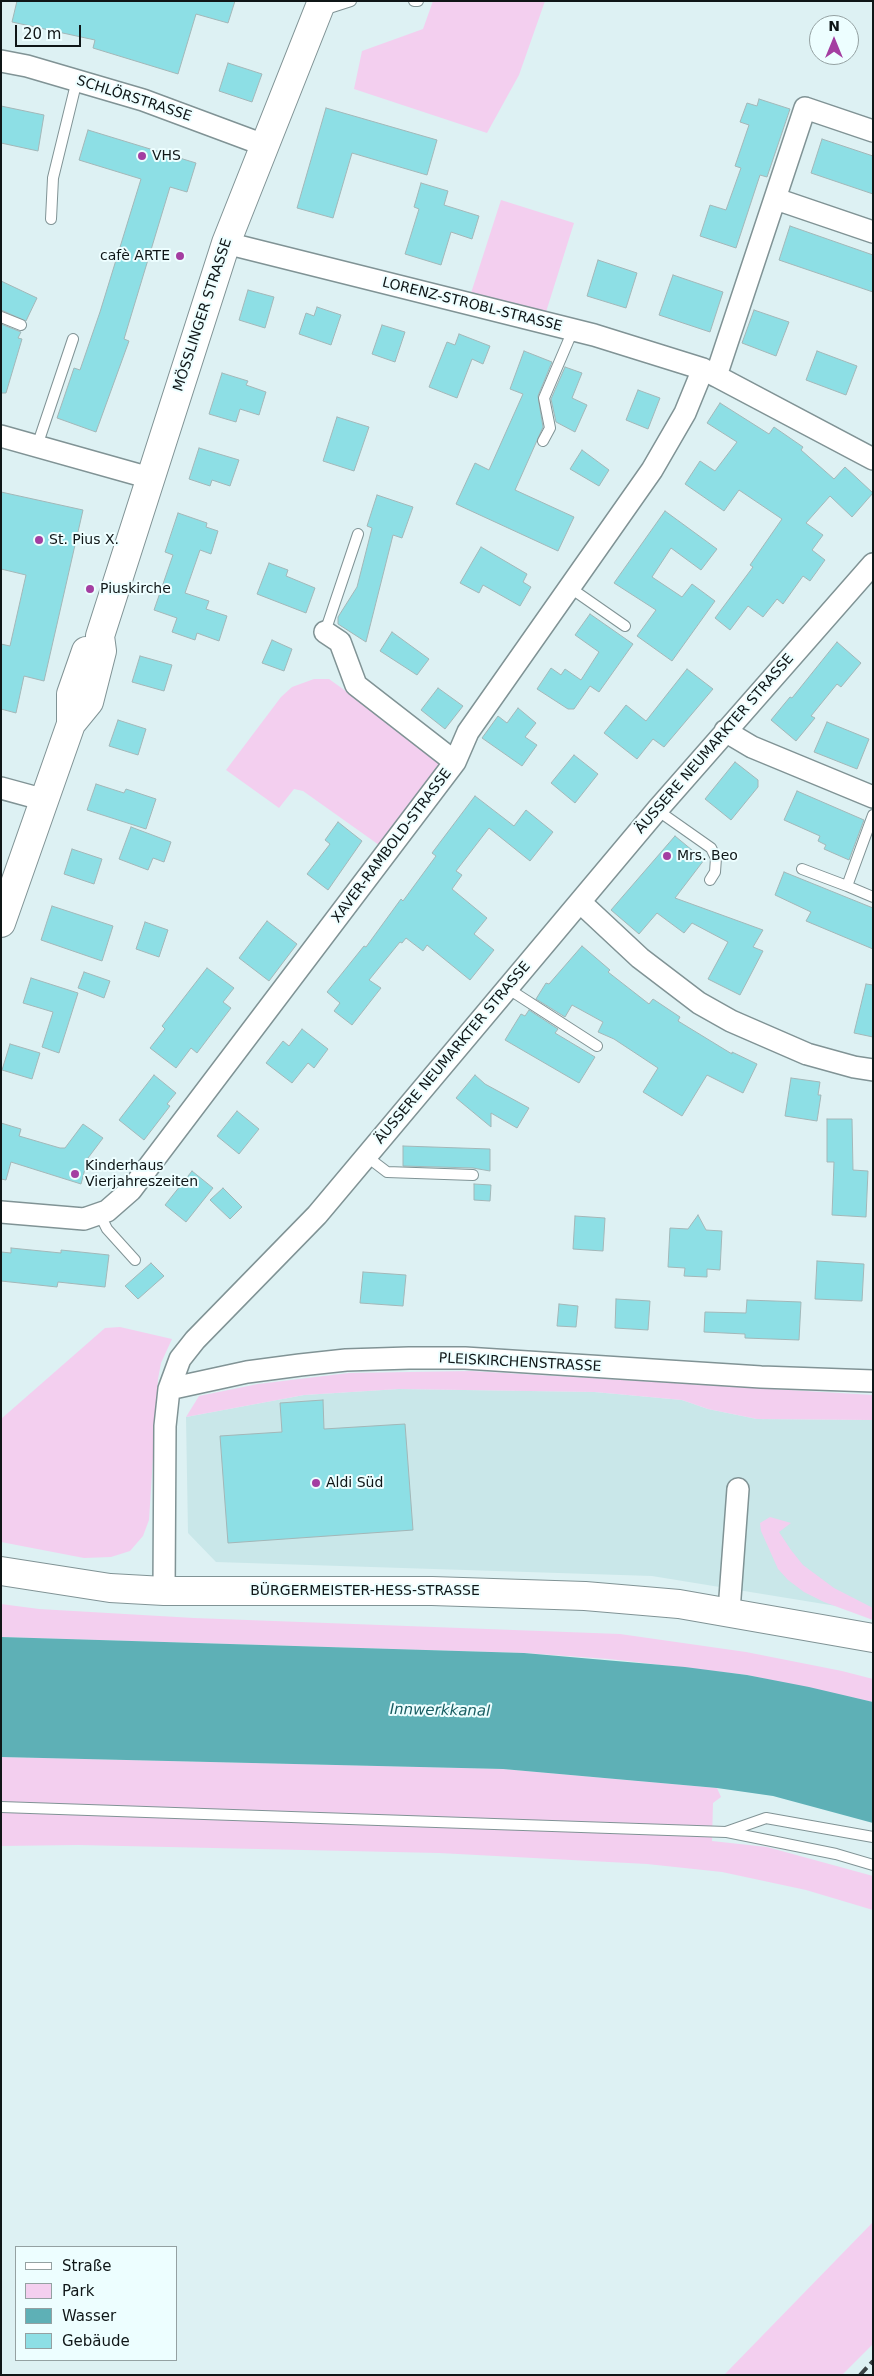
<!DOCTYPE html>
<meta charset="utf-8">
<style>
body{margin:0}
#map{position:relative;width:874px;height:2376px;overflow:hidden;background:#ddf1f3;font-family:"DejaVu Sans",sans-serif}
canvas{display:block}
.frame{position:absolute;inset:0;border:2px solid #0f1617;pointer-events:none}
.legend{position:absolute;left:15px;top:2246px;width:162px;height:115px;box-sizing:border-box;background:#edfeff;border:1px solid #94a1a2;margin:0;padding:6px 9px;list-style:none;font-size:15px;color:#0f1617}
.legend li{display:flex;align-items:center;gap:10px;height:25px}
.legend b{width:25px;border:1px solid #94a1a2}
.north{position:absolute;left:809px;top:15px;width:50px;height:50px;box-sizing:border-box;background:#edfeff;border:1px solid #94a1a2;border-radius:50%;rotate:0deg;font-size:14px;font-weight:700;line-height:20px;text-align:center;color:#0f1617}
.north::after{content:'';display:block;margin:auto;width:18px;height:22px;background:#a43ea1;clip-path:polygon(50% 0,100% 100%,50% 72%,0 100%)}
.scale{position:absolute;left:15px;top:25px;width:66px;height:22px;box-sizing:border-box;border:2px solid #0f1617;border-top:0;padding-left:6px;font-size:15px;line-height:18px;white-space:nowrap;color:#0f1617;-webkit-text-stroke:4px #edfeff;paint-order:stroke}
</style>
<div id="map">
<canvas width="874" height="2376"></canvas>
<div class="frame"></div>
<ul class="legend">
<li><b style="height:6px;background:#fff"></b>Straße</li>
<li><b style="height:14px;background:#f3cfef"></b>Park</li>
<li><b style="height:14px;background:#5eb0b6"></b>Wasser</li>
<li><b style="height:14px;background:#8ddfe5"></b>Gebäude</li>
</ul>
<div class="north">N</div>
<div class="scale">20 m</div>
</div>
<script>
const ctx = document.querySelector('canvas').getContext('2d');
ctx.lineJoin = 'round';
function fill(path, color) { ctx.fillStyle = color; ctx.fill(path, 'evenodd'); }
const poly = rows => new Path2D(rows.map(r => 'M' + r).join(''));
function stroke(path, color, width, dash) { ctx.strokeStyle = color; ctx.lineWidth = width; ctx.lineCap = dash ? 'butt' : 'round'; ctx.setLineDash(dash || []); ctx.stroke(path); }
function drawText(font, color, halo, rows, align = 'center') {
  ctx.font = font + ' "DejaVu Sans",sans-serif'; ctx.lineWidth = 4; ctx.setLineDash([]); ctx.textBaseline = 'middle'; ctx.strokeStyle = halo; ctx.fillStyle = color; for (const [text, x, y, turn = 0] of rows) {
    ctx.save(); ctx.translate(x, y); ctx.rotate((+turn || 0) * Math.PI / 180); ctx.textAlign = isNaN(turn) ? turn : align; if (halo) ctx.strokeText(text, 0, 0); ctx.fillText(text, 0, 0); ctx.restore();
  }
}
const built = poly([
 [399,1389,595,1392,682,1400,708,1409,757,1419,873,1420,873,1612,652,1576,216,1562,188,1533,186,1417,304,1395]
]);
const green = poly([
 [433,1,545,1,519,75,487,133,354,89,362,51,423,29],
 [501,200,574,223,546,312,471,293],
 [314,679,329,679,435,755,440,763,429,783,379,845,303,791,294,789,279,808,226,770,281,697,292,687],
 [120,1327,172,1339,161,1363,158,1379,149,1520,143,1536,130,1551,111,1557,84,1558,1,1542,1,1419,105,1328],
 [471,1371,873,1395,873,1420,757,1419,708,1409,682,1400,595,1392,399,1389,304,1395,186,1417,199,1396,258,1384,349,1373],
 [770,1517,791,1523,779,1532,791,1550,803,1565,834,1588,873,1608,873,1620,824,1602,804,1592,788,1580,778,1569,761,1531,760,1523],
 [1,1604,39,1609,194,1618,620,1634,746,1652,842,1671,873,1679,873,1702,747,1675,609,1659,524,1653,1,1637],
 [1,1757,503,1769,717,1788,721,1797,713,1803,712,1841,767,1847,873,1876,873,1910,806,1890,722,1872,647,1864,439,1853,78,1845,1,1846],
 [873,2222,873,2344,842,2375,724,2375]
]);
const water = poly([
 [1,1637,524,1653,685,1667,747,1675,809,1687,873,1702,873,1823,773,1796,717,1788,503,1769,1,1757]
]);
const building = poly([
 [17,1,235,1,228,23,196,14,178,74,93,48,95,40,12,22,17,1],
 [228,63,262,74,252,102,219,91,228,63],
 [759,99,790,109,767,177,760,175,736,248,700,236,710,205,726,210,741,168,735,166,749,125,740,122,747,103,757,106,759,99],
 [1,106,44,115,38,151,1,143,1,106],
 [326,108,437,140,427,175,352,153,333,218,297,208,326,108],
 [88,130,196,163,187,192,170,187,124,339,129,341,96,432,57,418,74,368,80,370,100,312,141,179,79,160,88,130],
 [822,139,873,156,873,194,811,173,822,139],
 [421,183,448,191,444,205,479,216,472,239,451,232,441,265,405,254,419,209,414,207,421,183],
 [790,226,873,255,873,292,779,260,790,226],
 [598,260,637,273,626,308,587,296,598,260],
 [673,275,723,292,710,332,659,315,673,275],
 [1,281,37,298,26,321,1,310,1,281],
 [248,290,274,297,265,328,239,320,248,290],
 [317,307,341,315,331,345,299,334,306,313,314,316,317,307],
 [754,310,789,322,776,356,742,343,754,310],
 [1,324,21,332,18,338,22,339,6,393,1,393,1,324],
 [382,325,405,332,395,362,372,354,382,325],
 [459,334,490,346,483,364,472,359,457,398,429,387,447,342,455,345,459,334],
 [524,351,552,362,538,396,543,427,515,490,574,517,558,551,456,504,475,463,489,470,523,394,510,389,524,351],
 [817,351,857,366,846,395,806,380,817,351],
 [565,367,582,373,572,398,587,405,575,432,556,422,551,399,565,367],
 [222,373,248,381,246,385,266,392,259,415,240,409,236,422,209,414,222,373],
 [638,390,660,398,648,429,626,420,638,390],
 [720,403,769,434,774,427,803,447,801,450,834,479,845,467,873,493,852,517,830,496,806,523,823,535,812,550,825,560,810,581,803,576,783,604,777,599,763,617,748,606,730,630,715,618,753,567,750,565,782,519,739,490,724,511,685,484,700,461,715,471,737,442,707,423,720,403],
 [337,417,369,427,354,471,323,461,337,417],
 [199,448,239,460,230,486,212,480,210,486,189,479,199,448],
 [582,450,609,470,599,486,570,469,582,450],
 [1,492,83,510,44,681,24,676,16,713,1,709,1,644,10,646,26,575,1,569,1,492],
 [377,495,413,507,402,538,393,535,366,642,338,624,338,617,357,587,372,528,367,526,377,495],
 [665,511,717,549,701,570,671,548,652,577,682,597,692,584,715,601,672,661,637,636,656,610,614,583,665,511],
 [178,513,207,523,206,527,218,531,211,554,200,550,185,593,209,601,206,609,227,616,219,641,197,633,195,640,172,632,177,618,154,610,173,555,165,552,178,513],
 [481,547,527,574,523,582,531,587,520,606,483,585,479,593,460,583,481,547],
 [269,563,288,570,286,576,315,588,306,613,257,594,269,563],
 [590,614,633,644,599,692,590,686,574,709,568,709,537,689,551,668,561,675,565,669,581,680,599,652,575,635,590,614],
 [392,632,429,659,417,675,380,651,392,632],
 [272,640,292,649,284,671,262,663,272,640],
 [837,642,861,663,841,687,837,684,811,716,815,718,796,741,771,720,790,697,792,698,837,642],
 [140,656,172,665,164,691,132,682,140,656],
 [687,669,713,689,664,747,653,739,637,759,604,733,626,705,646,721,687,669],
 [438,688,463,706,445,729,421,710,438,688],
 [518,708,536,723,525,737,537,745,522,766,482,738,498,716,507,723,518,708],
 [118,720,146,729,138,755,109,746,118,720],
 [827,722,869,739,857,769,814,752,827,722],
 [574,755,598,774,575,803,551,783,574,755],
 [735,762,758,780,758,787,731,820,705,799,735,762],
 [96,784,124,793,126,789,156,799,146,829,87,810,96,784],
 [797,791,864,820,849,860,824,849,826,845,818,841,820,836,784,820,797,791],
 [475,796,514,826,526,810,553,832,530,861,489,828,456,871,462,875,452,889,487,918,474,934,494,950,470,980,427,945,423,951,406,938,402,943,400,942,369,980,381,988,352,1025,334,1011,340,1003,327,992,364,946,366,947,401,899,403,901,436,856,432,853,475,796],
 [338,822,362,841,328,890,307,874,330,844,325,840,338,822],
 [131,827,171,842,164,862,153,858,148,870,119,859,131,827],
 [675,836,704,860,675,898,763,930,753,947,763,951,740,995,708,979,728,942,692,923,684,933,657,913,639,934,611,910,675,836],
 [72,849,102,859,94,884,64,874,72,849],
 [784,872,873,908,873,949,806,921,811,912,775,895,784,872],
 [52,906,113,926,102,961,41,940,52,906],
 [267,921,297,944,269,981,239,958,267,921],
 [145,922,168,930,159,957,136,949,145,922],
 [582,946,610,970,608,972,649,1004,653,999,680,1017,678,1021,732,1054,732,1052,757,1064,743,1093,707,1075,682,1116,643,1092,658,1068,614,1039,598,1032,603,1022,572,1005,565,1017,536,999,546,983,549,984,582,946],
 [207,968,234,988,223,1002,231,1008,197,1053,191,1048,176,1068,150,1048,165,1029,162,1026,207,968],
 [84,972,110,981,104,998,78,988,84,972],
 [31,978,78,993,59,1053,42,1047,53,1012,23,1003,31,978],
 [866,984,873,985,873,1037,854,1033,866,984],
 [529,1010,558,1029,555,1033,595,1057,579,1083,505,1040,521,1014,525,1016,529,1010],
 [302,1029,328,1049,314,1068,308,1063,292,1083,266,1063,283,1041,289,1046,302,1029],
 [10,1044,40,1053,32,1079,2,1070,10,1044],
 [154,1075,176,1093,167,1104,170,1106,144,1140,119,1120,154,1075],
 [475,1075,485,1084,529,1108,517,1128,491,1113,491,1127,456,1098,475,1075],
 [791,1078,820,1082,818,1095,821,1095,817,1121,785,1116,791,1078],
 [237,1111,259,1129,239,1154,217,1136,237,1111],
 [827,1119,852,1119,853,1170,868,1171,866,1217,832,1215,834,1162,827,1162,827,1119],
 [1,1123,21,1129,19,1136,60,1148,65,1148,83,1124,103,1138,88,1158,81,1184,11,1162,6,1180,1,1179,1,1123],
 [403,1146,490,1149,490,1171,473,1168,403,1166,403,1146],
 [192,1171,213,1188,186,1222,165,1205,192,1171],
 [474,1184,491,1185,490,1201,474,1200,474,1184],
 [223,1188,242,1207,230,1219,210,1200,223,1188],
 [698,1215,706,1230,722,1231,720,1270,707,1269,707,1277,684,1276,685,1268,668,1267,670,1228,688,1229,698,1215],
 [575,1216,605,1218,603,1251,573,1249,575,1216],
 [11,1248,61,1253,61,1250,109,1255,105,1287,58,1282,57,1287,1,1281,1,1252,11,1253,11,1248],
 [817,1261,864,1264,862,1301,815,1299,817,1261],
 [151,1263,164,1276,138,1299,125,1286,151,1263],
 [363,1272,406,1275,403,1306,360,1303,363,1272],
 [616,1299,650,1301,648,1330,615,1328,616,1299],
 [747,1300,801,1302,799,1340,745,1338,745,1334,704,1332,705,1312,746,1313,747,1300],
 [559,1304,578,1306,576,1327,557,1326,559,1304],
 [323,1400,324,1429,405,1424,413,1530,228,1543,220,1436,282,1432,280,1403,323,1400]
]);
const lane = poly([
 [414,1,418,1],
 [323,10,351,1],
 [51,219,53,178,77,80],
 [1,317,21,325],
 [543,441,550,428,544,398,573,330],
 [37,446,73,339],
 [569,587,625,626],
 [325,632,358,534],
 [657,810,711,848,716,858,715,872,710,880],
 [802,869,847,886,873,815],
 [847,886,873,897],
 [507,988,597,1046],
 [366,1156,387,1172,473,1175],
 [100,1215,107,1229,135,1260],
 [1,1807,726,1832,766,1818,873,1837],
 [727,1832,836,1854,873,1865]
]);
const street = poly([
 [1,61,27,66,143,100,264,145],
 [776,199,873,232],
 [226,243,594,335,703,369,873,459],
 [716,376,805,108,873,131],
 [1,436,150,478],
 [325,632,340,642,356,685,455,762],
 [725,731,752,747,873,797],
 [1,788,45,800],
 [580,902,640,958,699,1003,731,1021,807,1054,854,1067,873,1070],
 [1,1212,84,1219,107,1211,131,1190,455,762,468,732,652,470,685,413,703,369],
 [169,1389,247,1372,300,1365,346,1360,409,1358,465,1358,761,1377,873,1381],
 [164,1591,165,1426,169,1389,180,1359,195,1340,317,1215,657,810,873,564],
 [729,1611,738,1489]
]);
const secondary = poly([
 [71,724,89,702,102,651,100,636,226,243,322,1],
 [1,923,71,724,71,694,86,651],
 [1,1571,110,1588,164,1591,432,1591,585,1596,679,1604,873,1638]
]);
const rail = poly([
 [860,2375,873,2361]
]);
const markers = [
 [142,156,5,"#a43ea1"],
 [180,256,5,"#a43ea1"],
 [39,540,5,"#a43ea1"],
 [90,589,5,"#a43ea1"],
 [667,856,5,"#a43ea1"],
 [75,1174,5,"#a43ea1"],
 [316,1483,5,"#a43ea1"]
];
const streetNames = [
 ["SCHLÖRSTRASSE",134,99,18],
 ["LORENZ-STROBL-STRASSE",472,305,14],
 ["MÖSSLINGER STRASSE",203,315,-72],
 ["ÄUSSERE NEUMARKTER STRASSE",715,744,-49],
 ["XAVER-RAMBOLD-STRASSE",392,846,-53],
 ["ÄUSSERE NEUMARKTER STRASSE",453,1053,-50],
 ["PLEISKIRCHENSTRASSE",520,1363,3],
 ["BÜRGERMEISTER-HESS-STRASSE",365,1591]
];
const poiNames = [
 ["VHS",152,156],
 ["cafè ARTE",170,256,"right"],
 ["St. Pius X.",49,540],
 ["Piuskirche",100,589],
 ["Mrs. Beo",677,856],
 ["Kinderhaus",85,1166],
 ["Vierjahreszeiten",85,1182],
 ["Aldi Süd",326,1483]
];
const waterNames = [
 ["Innwerkkanal",440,1711,1]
];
fill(built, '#c9e7e9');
fill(green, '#f3cfef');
fill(water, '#5eb0b6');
fill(building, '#8ddfe5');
stroke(building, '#a3b7b8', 1);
stroke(lane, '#809395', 12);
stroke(street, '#809395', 24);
stroke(secondary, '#809395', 30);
stroke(lane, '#fff', 10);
stroke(street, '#fff', 21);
stroke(secondary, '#fff', 28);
stroke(rail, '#394244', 4, [10, 5]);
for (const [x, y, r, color] of markers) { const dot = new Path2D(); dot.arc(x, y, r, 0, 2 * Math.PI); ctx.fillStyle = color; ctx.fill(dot); stroke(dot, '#edfeff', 2); }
drawText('14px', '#0f1617', '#edfeff', streetNames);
drawText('14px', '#0f1617', '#edfeff', poiNames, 'left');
drawText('italic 15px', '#185d62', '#edfeff', waterNames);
</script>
